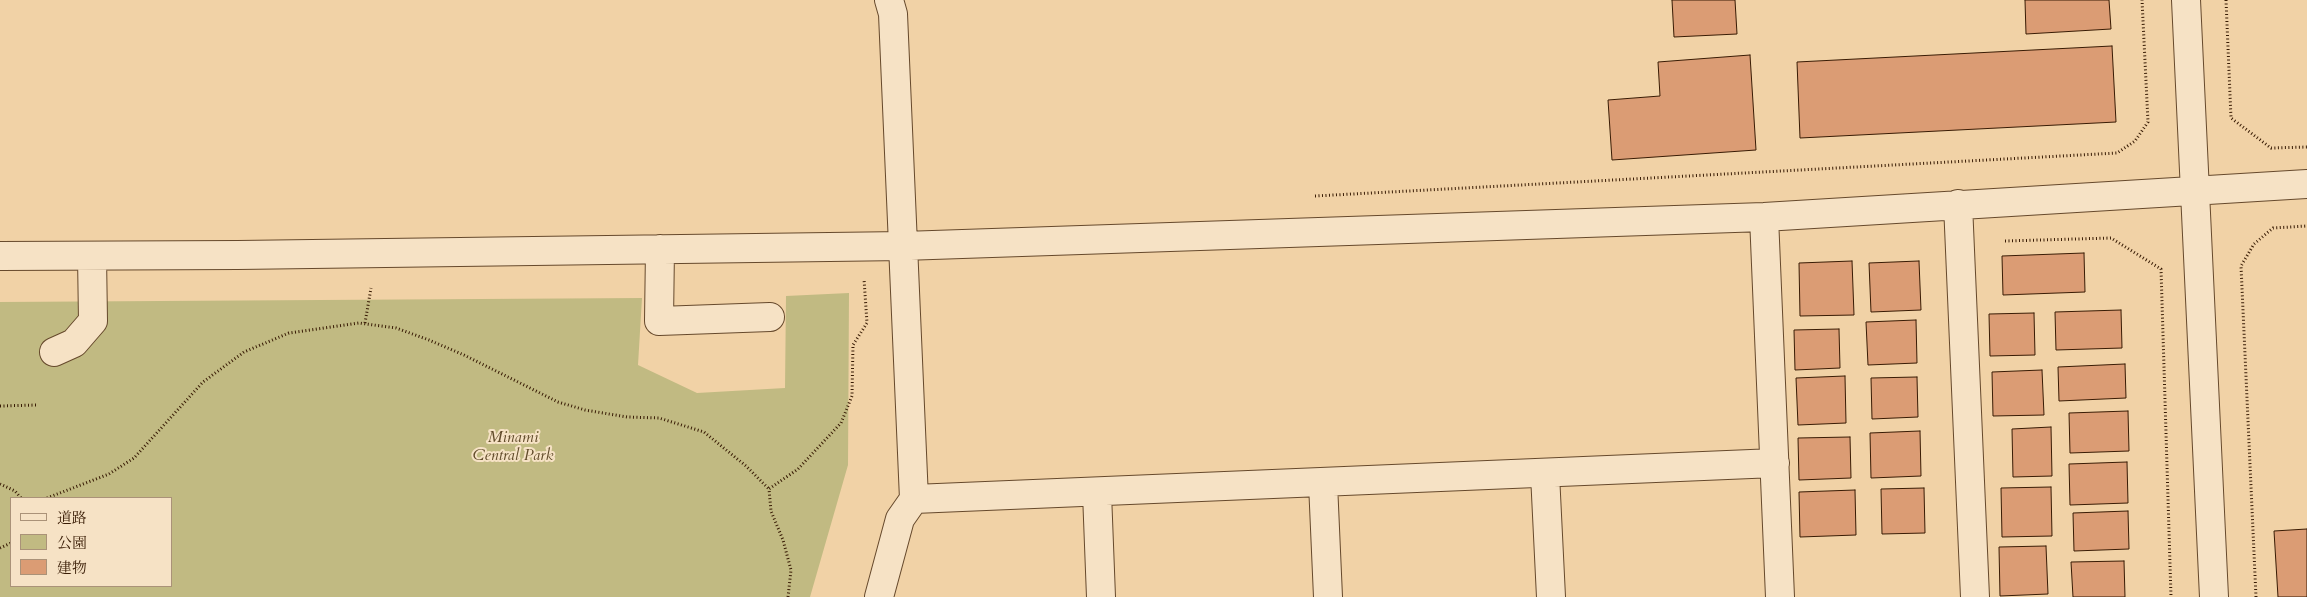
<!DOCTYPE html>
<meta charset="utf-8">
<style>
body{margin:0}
#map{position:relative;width:2307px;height:597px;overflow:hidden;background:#f1d2a6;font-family:Cardo,"Noto Serif JP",serif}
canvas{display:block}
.legend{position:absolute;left:10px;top:497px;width:162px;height:90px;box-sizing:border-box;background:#f6e2c5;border:1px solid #aa9278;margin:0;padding:6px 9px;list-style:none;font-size:15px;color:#381b04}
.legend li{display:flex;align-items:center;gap:10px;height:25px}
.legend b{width:25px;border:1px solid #aa9278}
</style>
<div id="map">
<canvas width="2307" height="597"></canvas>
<ul class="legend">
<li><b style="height:6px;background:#f6e2c5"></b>道路</li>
<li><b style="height:14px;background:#c1ba82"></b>公園</li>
<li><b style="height:14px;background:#db9c74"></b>建物</li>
</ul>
</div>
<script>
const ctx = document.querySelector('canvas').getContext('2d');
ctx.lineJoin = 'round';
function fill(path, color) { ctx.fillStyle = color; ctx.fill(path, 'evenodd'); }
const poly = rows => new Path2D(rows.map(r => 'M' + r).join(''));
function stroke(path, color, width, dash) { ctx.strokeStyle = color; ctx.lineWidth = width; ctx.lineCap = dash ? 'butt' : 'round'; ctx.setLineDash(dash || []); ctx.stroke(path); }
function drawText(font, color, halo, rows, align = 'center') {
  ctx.font = font + ' Cardo,serif'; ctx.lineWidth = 4; ctx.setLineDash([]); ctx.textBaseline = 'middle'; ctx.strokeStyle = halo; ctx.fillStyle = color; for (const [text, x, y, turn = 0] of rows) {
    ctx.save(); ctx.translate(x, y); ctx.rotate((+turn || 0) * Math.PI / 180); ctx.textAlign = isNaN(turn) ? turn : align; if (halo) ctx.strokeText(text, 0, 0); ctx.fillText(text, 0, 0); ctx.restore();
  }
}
const green = poly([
 [849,293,848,465,810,597,0,597,0,302,642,298,638,365,697,393,785,388,786,296],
 [11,498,171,498,171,586,11,586]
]);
const building = poly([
 [1672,0,1735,0,1737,34,1674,37,1672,0],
 [2025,0,2109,0,2111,29,2026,34,2025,0],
 [2112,46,2116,122,1800,138,1797,62,2112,46],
 [1750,55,1756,150,1612,160,1608,100,1660,96,1658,62,1750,55],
 [2084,253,2085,292,2003,295,2002,256,2084,253],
 [1852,261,1854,315,1800,316,1799,263,1852,261],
 [1919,261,1921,310,1871,312,1869,263,1919,261],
 [2121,310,2122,348,2056,350,2055,312,2121,310],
 [2034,313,2035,355,1990,356,1989,314,2034,313],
 [1916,320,1917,363,1868,365,1866,322,1916,320],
 [1839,329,1840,368,1795,370,1794,330,1839,329],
 [2125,364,2126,398,2059,401,2058,367,2125,364],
 [2042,370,2044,415,1993,416,1992,372,2042,370],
 [1845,376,1846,423,1798,425,1796,378,1845,376],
 [1917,377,1918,417,1872,419,1871,378,1917,377],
 [2128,411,2129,451,2070,453,2069,413,2128,411],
 [2051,427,2052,476,2013,477,2012,429,2051,427],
 [1920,431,1921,476,1871,478,1870,433,1920,431],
 [1850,437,1851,478,1799,480,1798,438,1850,437],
 [2127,462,2128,503,2070,505,2069,464,2127,462],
 [2051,487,2052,536,2002,537,2001,488,2051,487],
 [1924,488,1925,533,1882,534,1881,489,1924,488],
 [1855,490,1856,535,1800,537,1799,492,1855,490],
 [2128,511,2129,549,2074,551,2073,513,2128,511],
 [2307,529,2307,597,2278,597,2274,531,2307,529],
 [2046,546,2048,594,2000,596,1999,547,2046,546],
 [2124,561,2125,597,2073,597,2071,562,2124,561]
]);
const path = poly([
 [2226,0,2231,118,2271,148,2307,147],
 [1315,196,2117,153,2135,141,2148,122,2142,0],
 [2005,241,2111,238,2161,269,2171,597],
 [365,323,371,288],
 [0,406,37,405],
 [0,484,15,491,21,498],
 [47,498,109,474,134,458,203,382,244,352,289,333,359,323,396,328,429,340,464,355,558,402,585,410,627,417,659,418,704,432,746,466,769,489],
 [0,548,11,543],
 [788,597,791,570,783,540,771,511,769,489,798,469,841,423,852,396,853,345,867,323,864,279],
 [2256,597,2241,266,2254,244,2273,228,2307,226]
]);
const minor = poly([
 [2186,0,2214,597],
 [1958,204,1975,597],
 [1764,217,1780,597],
 [660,249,659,321,770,317],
 [0,256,238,255,903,246,1764,217,2307,184],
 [54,352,74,343,93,321,92,256],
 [1545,474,1551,597],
 [1323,483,1328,597],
 [1097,493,1101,597],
 [914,499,1775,463],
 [879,597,900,519,914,499,893,14,889,0]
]);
const parkNames = [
 ["Minami",513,438],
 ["Central Park",513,456]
];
fill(green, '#c1ba82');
fill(building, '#db9c74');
stroke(building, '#381b04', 1);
stroke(minor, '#66492c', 30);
stroke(path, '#381b04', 3, [1, 2.5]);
stroke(minor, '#f6e2c5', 28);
drawText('italic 16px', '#614b2a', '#f6e2c5', parkNames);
</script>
